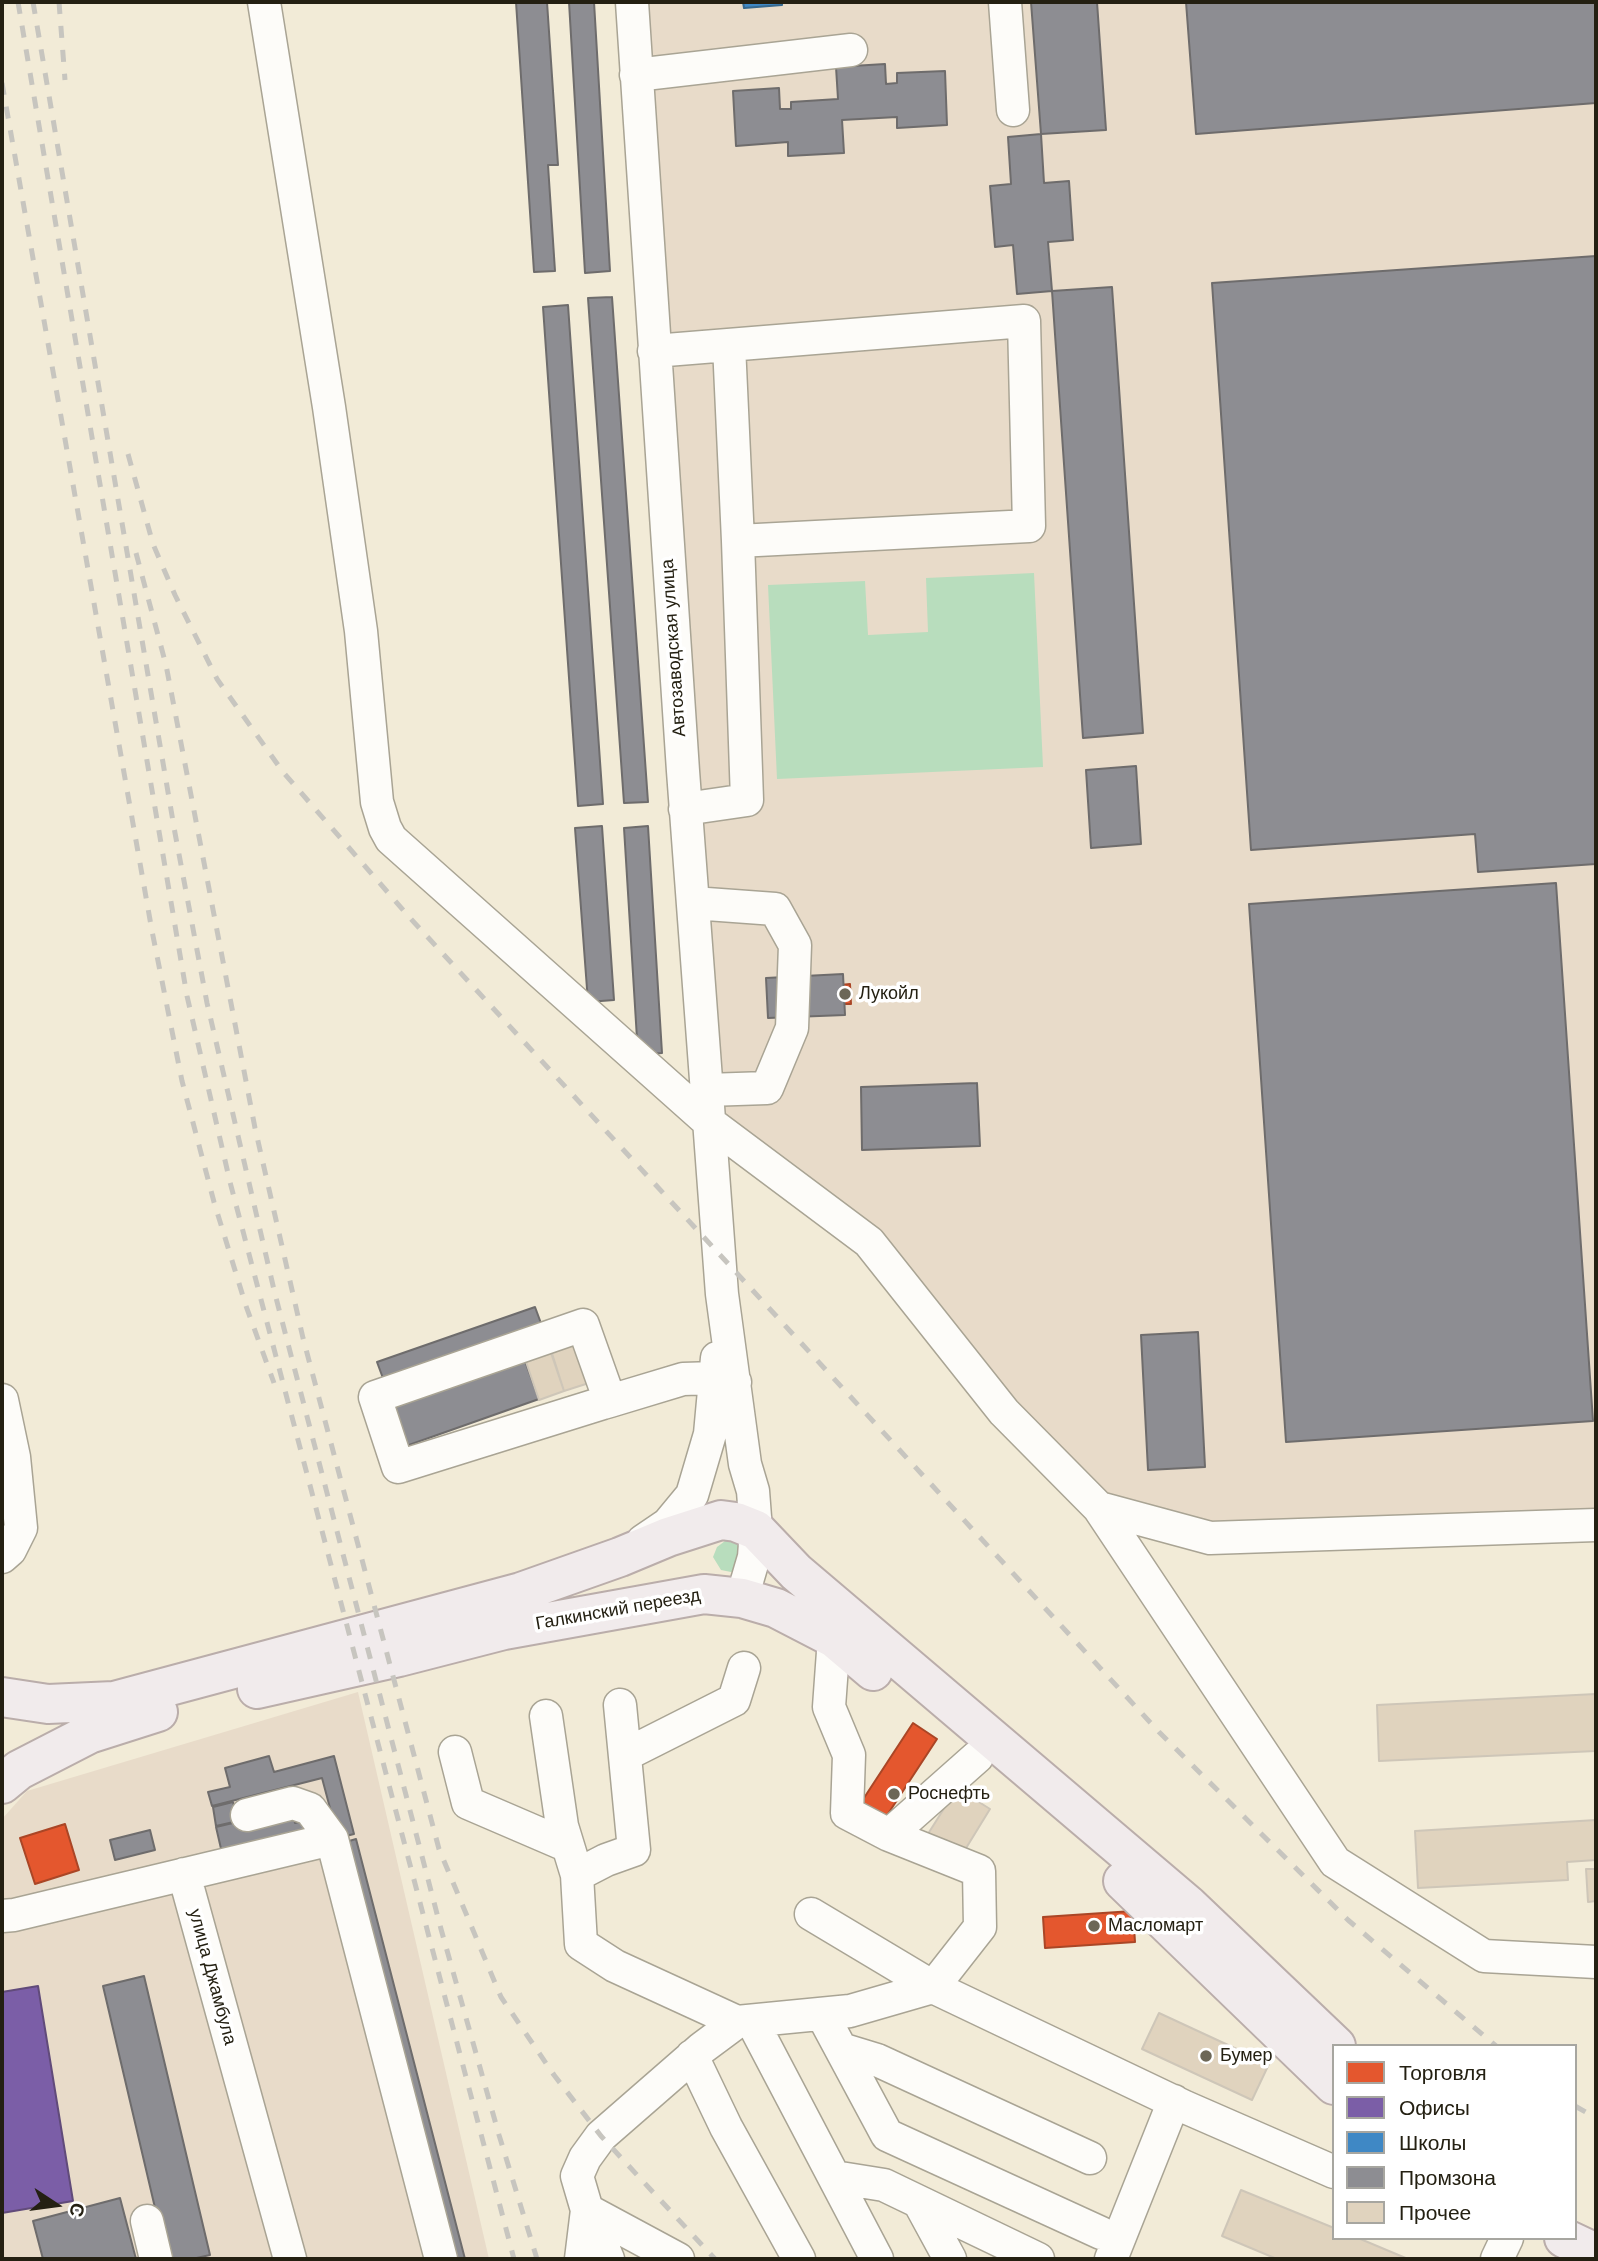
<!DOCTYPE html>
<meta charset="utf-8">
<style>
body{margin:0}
#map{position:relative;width:1598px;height:2261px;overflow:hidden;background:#f2ebd7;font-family:Arial,sans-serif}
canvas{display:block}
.frame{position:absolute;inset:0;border:4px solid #242012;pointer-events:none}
.legend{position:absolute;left:1332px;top:2044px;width:245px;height:196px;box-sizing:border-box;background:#fff;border:2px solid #a7a6a0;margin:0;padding:9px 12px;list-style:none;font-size:21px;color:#242012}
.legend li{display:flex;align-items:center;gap:14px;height:35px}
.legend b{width:35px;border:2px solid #a7a6a0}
.north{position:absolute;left:21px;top:2170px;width:70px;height:70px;-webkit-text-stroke:5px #fff;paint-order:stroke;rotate:103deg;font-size:19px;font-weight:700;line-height:28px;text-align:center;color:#242012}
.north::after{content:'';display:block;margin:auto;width:24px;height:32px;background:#242012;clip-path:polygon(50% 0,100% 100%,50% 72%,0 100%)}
</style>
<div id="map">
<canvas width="1598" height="2261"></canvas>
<div class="frame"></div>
<ul class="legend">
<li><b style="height:19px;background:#e4572e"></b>Торговля</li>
<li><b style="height:19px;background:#7b5ea7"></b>Офисы</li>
<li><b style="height:19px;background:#3f88c5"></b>Школы</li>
<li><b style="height:19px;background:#8d8d92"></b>Промзона</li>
<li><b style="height:19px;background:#e0d3be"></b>Прочее</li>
</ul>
<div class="north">С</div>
</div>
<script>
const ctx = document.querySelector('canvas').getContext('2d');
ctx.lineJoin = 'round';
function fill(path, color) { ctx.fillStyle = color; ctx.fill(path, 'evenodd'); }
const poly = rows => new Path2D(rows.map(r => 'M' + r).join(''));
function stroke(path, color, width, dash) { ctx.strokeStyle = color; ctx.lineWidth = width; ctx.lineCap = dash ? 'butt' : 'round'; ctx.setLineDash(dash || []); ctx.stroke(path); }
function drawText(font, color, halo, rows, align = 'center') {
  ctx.font = font + ' Arial,sans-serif'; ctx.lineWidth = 7; ctx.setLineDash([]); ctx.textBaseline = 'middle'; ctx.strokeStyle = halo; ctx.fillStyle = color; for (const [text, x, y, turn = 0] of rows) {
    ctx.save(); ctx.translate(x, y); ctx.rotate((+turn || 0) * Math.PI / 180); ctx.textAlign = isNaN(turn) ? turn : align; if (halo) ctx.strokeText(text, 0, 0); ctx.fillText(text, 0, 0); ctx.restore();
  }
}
const industrial = poly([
 [646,2,1596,2,1596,1516,1208,1530,1104,1503,1002,1400,873,1236,716,1118],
 [358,1692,489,2259,2,2259,2,1819,27,1791]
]);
const green = poly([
 [1034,573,1043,767,777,779,768,585,865,581,868,635,928,632,926,578],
 [725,1541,735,1541,743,1548,736,1570,731,1572,721,1570,713,1557,717,1547]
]);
const shops = poly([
 [850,984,851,1004,840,1004,840,985,850,984],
 [913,1723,937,1739,884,1820,860,1804,913,1723],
 [65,1824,79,1870,35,1884,20,1838,65,1824],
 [1133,1911,1135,1942,1045,1948,1043,1917,1133,1911]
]);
const offices = poly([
 [38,1986,73,2201,2,2213,2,1992,38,1986]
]);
const schools = poly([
 [743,2,782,2,782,5,744,8,743,2]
]);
const industry = poly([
 [516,2,547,2,558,165,548,165,555,271,534,272,516,2],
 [569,2,594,2,610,271,585,273,569,2],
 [1031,2,1097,2,1106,130,1041,134,1031,2],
 [1186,2,1596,2,1596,103,1196,134,1186,2],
 [885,64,886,84,897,83,897,73,945,71,947,125,897,128,897,117,842,120,844,153,788,156,788,142,736,146,733,91,779,88,780,109,791,109,791,102,838,99,836,67,885,64],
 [1041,134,1044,183,1069,181,1073,240,1048,242,1052,291,1017,294,1013,245,995,247,990,186,1011,184,1008,137,1041,134],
 [1596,256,1596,864,1478,872,1475,834,1251,850,1212,283,1596,256],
 [1112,287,1143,733,1083,738,1052,291,1112,287],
 [612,297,648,802,624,803,588,298,612,297],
 [568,305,603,804,578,806,543,307,568,305],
 [1136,766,1141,844,1091,848,1086,770,1136,766],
 [602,826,614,1000,588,1002,575,828,602,826],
 [648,826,662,1053,638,1055,624,828,648,826],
 [1556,883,1593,1421,1286,1442,1249,904,1556,883],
 [843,974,845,1015,768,1018,766,978,843,974],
 [977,1083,980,1146,862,1150,861,1087,977,1083],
 [535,1307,542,1326,384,1381,377,1362,535,1307],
 [1198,1332,1205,1467,1148,1470,1141,1335,1198,1332],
 [525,1361,539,1399,406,1446,393,1407,525,1361],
 [269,1756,274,1772,334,1756,354,1834,338,1838,322,1778,212,1806,208,1792,230,1787,225,1768,269,1756],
 [233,1802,238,1821,216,1826,213,1807,233,1802],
 [292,1809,295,1823,307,1820,310,1832,222,1853,216,1827,292,1809],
 [150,1830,155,1850,115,1860,110,1840,150,1830],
 [356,1839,465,2259,447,2259,339,1844,356,1839],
 [144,1976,210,2255,192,2259,167,2259,103,1986,144,1976],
 [120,2198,136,2259,43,2259,33,2221,120,2198]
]);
const building = poly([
 [573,1336,589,1383,564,1391,549,1344,573,1336],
 [548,1344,564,1391,539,1400,523,1353,548,1344],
 [1596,1694,1596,1751,1379,1761,1377,1705,1596,1694],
 [957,1788,990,1809,960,1858,926,1837,957,1788],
 [1596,1820,1596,1860,1567,1862,1568,1880,1418,1888,1415,1831,1596,1820],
 [1586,1869,1596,1869,1596,1901,1588,1902,1586,1869],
 [1159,2013,1269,2064,1252,2100,1142,2049,1159,2013],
 [1241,2190,1334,2228,1334,2238,1358,2238,1408,2259,1277,2259,1222,2236,1241,2190]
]);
const minor = poly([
 [264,2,329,407,361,631,377,802,385,828,391,839,710,1123,869,1242,1004,1412,1099,1508,1210,1538,1596,1525],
 [632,2,683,771,722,1294,745,1464,753,1491,756,1530,754,1557,742,1598],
 [1005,2,1013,110],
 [636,75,851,50],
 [729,345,738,541],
 [654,351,1024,321,1029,526,738,541,747,800,685,809],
 [693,903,775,909,795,945,792,1028,767,1088,707,1090],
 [2,1400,14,1457,21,1528,10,1550,2,1557],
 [610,1401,583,1325,375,1397,398,1467,603,1403,610,1401,683,1379,715,1378,735,1382],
 [1099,1508,1335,1862,1484,1956,1596,1962],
 [643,1541,668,1524,692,1495,710,1434,717,1358],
 [834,1638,829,1707,849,1755,847,1813,889,1835,977,1757],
 [546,1716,562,1826,577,1875,581,1944,615,1966,737,2022],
 [455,1752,468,1803,568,1846],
 [625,1755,734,1700,744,1668],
 [247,1815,293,1803,310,1809,332,1839],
 [184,1874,290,2259],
 [577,1875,606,1860,634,1850,620,1705],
 [811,1914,933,1987,1185,2107,1334,2172],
 [2,1916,14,1915,332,1839,441,2259],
 [822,2014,887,2135,1101,2233],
 [752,2021,877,2259],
 [841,2049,877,2060,1090,2158],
 [692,2056,726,2127,799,2259],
 [834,2177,884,2185,1038,2259],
 [919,2202,950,2259],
 [587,2210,678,2259],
 [588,2212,608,2259],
 [147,2221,156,2259],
 [581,2259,587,2210,577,2176,585,2158,601,2136,702,2048,737,2022,850,2011,933,1987,980,1927,979,1871,889,1835],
 [1111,2259,1174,2101],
 [1497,2259,1507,2238]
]);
const major = poly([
 [257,1689,399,1657,504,1630,704,1594,742,1598,776,1608,834,1638,873,1671],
 [2,1697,48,1704,114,1701,521,1592,620,1557,668,1537,721,1520,736,1522,756,1530,796,1572,1188,1905,1336,2046],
 [2,1784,19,1770,89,1734,158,1712],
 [1123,1881,1334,2085],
 [1564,2238,1596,2253]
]);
const rail = poly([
 [18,2,187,996,230,1182,514,2259],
 [33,2,175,833,207,1003,275,1294,441,1929,499,2135,537,2259],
 [59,2,65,80],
 [2,83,152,931,182,1081,214,1202,246,1306,274,1383],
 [128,454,153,544,175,595,217,679,283,772,411,919,1159,1732,1348,1920,1496,2046],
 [136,553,166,665,255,1128,303,1338,439,1849,501,1997,554,2075,601,2136,715,2259],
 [1575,2106,1596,2118]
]);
const markers = [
 [845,994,7,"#6c6757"],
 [894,1794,7,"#6c6757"],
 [1094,1926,7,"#6c6757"],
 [1206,2056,7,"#6c6757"]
];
const streetNames = [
 ["Автозаводская улица",674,648,-94],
 ["Галкинский переезд",618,1610,-10],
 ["улица Джамбула",212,1977,75]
];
const poiNames = [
 ["Лукойл",859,994],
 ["Роснефть",908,1794],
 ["Масломарт",1108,1926],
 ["Бумер",1220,2056]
];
fill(industrial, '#e8dbc9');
fill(green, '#b8ddbd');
fill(shops, '#e4572e');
stroke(shops, '#aa4626', 2);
fill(offices, '#7b5ea7');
stroke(offices, '#614b7a', 2);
fill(schools, '#3f88c5');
stroke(schools, '#37698f', 2);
fill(industry, '#8d8d92');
stroke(industry, '#6e6c6c', 2);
fill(building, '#e0d3be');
stroke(building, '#cec6b8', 2);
stroke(minor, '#a9a494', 35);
stroke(major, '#baadaa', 42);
stroke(minor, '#fdfcf9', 32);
stroke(major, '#f1ebec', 38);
stroke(rail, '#c7c5bf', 5, [12, 12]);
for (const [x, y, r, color] of markers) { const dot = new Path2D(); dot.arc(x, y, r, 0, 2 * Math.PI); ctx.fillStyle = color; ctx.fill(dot); stroke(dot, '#fff', 2.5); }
drawText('18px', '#242012', '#fff', streetNames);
drawText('18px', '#242012', '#fff', poiNames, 'left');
</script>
